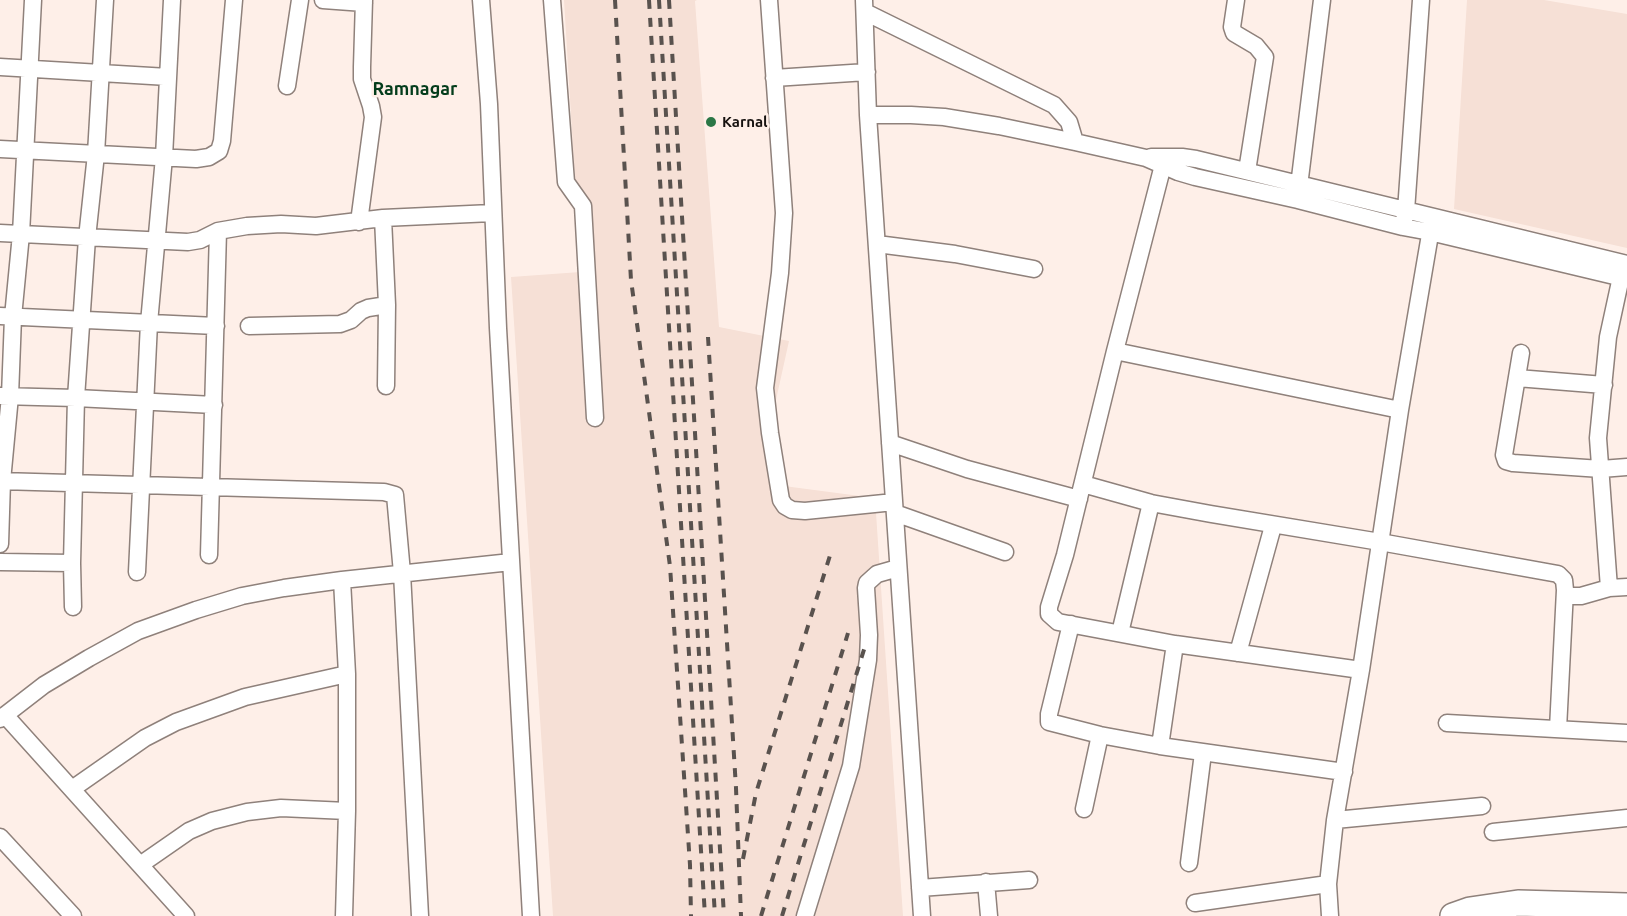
<!DOCTYPE html>
<style>
body{margin:0}
canvas{display:block;background:#feefe8}
</style>
<canvas width="1627" height="916"></canvas>
<script>
const ctx = document.querySelector('canvas').getContext('2d');
ctx.lineJoin = 'round';
function fill(path, color) { ctx.fillStyle = color; ctx.fill(path, 'evenodd'); }
const poly = rows => new Path2D(rows.map(r => 'M' + r).join(''));
function stroke(path, color, width, dash) { ctx.strokeStyle = color; ctx.lineWidth = width; ctx.lineCap = dash ? 'butt' : 'round'; ctx.setLineDash(dash || []); ctx.stroke(path); }
function drawText(font, color, halo, rows, align = 'center') {
  ctx.font = font + ' Ubuntu,sans-serif'; ctx.lineWidth = 5; ctx.setLineDash([]); ctx.textBaseline = 'middle'; ctx.strokeStyle = halo; ctx.fillStyle = color; for (const [text, x, y, turn = 0] of rows) {
    ctx.save(); ctx.translate(x, y); ctx.rotate((+turn || 0) * Math.PI / 180); ctx.textAlign = isNaN(turn) ? turn : align; if (halo) ctx.strokeText(text, 0, 0); ctx.fillText(text, 0, 0); ctx.restore();
  }
}
const built = poly([
 [564,0,697,0,695,1,719,327,789,341,774,409,784,486,875,498,903,916,553,916,511,277,594,271,591,204,575,181],
 [1467,0,1544,0,1627,14,1627,248,1454,209]
]);
const minor = poly([
 [323,0,364,3],
 [481,0,489,104,498,328,531,916],
 [552,0,566,182,583,206,595,418],
 [769,0,784,213,780,273,765,388,770,433,781,500,785,506,792,510,805,511,894,502],
 [864,0,868,115,922,916],
 [1236,0,1232,27,1234,33,1256,46,1265,57,1247,171],
 [865,12,1054,105,1069,122,1075,142],
 [0,67,168,77],
 [774,78,867,72],
 [287,86,300,0],
 [868,115,911,115,944,117,999,126,1075,142,1146,158,1178,172,1195,177,1298,200,1403,227,1430,232,1627,279],
 [0,149,196,159,209,157,219,151,222,141,234,0],
 [1151,157,1182,157,1196,159,1627,264],
 [1163,165,1115,351,1065,555,1049,607,1049,614,1058,622,1175,644,1361,670],
 [1298,194,1322,0],
 [383,218,387,305,386,386],
 [1404,220,1406,211,1421,0],
 [359,222,373,117,371,106,362,79,362,67,364,0],
 [0,233,188,242,200,240,218,231,247,226,281,224,316,226,383,218,492,213],
 [877,244,955,254,1034,269],
 [0,316,216,326],
 [249,326,340,324,351,320,361,311,368,308,387,305],
 [1115,351,1400,410],
 [1521,353,1504,455,1506,461,1513,463,1601,469,1627,467],
 [1517,378,1604,385],
 [0,396,76,398,214,405],
 [890,443,967,469,1079,499],
 [0,481,384,492,395,495,402,573,420,916],
 [1083,484,1151,503,1211,514,1380,542,1558,574,1564,580,1565,590,1568,595,1573,596,1581,596,1609,588,1627,587],
 [895,513,1005,552],
 [0,544,2,481,10,396,13,317,21,234,33,0],
 [209,555,218,231],
 [0,562,72,563],
 [137,572,149,323,164,157,172,0],
 [342,580,347,674,347,811,344,916],
 [1609,588,1598,438,1608,337,1621,277],
 [73,607,72,563,76,398,87,238,96,154,105,0],
 [1071,624,1049,714,1049,722,1100,735,1160,746,1344,772],
 [1120,633,1151,503],
 [1238,653,1273,526],
 [5,715,186,916],
 [0,719,44,685,89,658,138,631,196,610,242,596,284,588,342,580,511,562],
 [1447,723,1627,733],
 [1558,729,1565,590],
 [1160,746,1175,644],
 [72,789,145,738,176,722,245,697,347,674],
 [1084,809,1100,735],
 [1335,820,1482,806],
 [1493,832,1627,818],
 [0,837,73,916],
 [1189,863,1203,753],
 [140,865,189,831,212,821,247,812,281,808,347,811],
 [986,882,989,916],
 [920,888,1029,880],
 [1195,903,1328,884],
 [805,916,851,766,868,660,869,635,866,588,867,583,877,574,898,568],
 [1330,916,1328,884,1335,820,1361,670,1400,410,1433,217]
]);
const highway = poly([
 [1453,916,1470,910,1518,903,1627,906]
]);
const rail = poly([
 [615,0,631,280,670,566,690,865,691,916],
 [649,0,705,916],
 [659,0,715,916],
 [669,0,724,916],
 [708,337,736,788,741,916],
 [743,859,756,793,832,549],
 [761,916,848,633],
 [782,916,866,643]
]);
const markers = [
 [711,122,6,"#2b7746"]
];
const poiNames = [
 ["Karnal",722,122]
];
const quarterNames = [
 ["Ramnagar",415,89]
];
fill(built, '#f6e0d6');
stroke(minor, '#8f817b', 19);
stroke(highway, '#8f817b', 28);
stroke(minor, '#fff', 16);
stroke(highway, '#fff', 25);
stroke(rail, '#59524e', 4, [9, 9]);
for (const [x, y, r, color] of markers) { const dot = new Path2D(); dot.arc(x, y, r, 0, 2 * Math.PI); ctx.fillStyle = color; ctx.fill(dot); stroke(dot, '#feefe8', 2); }
drawText('bold 15px', '#16110f', '#feefe8', poiNames, 'left');
drawText('bold 18px', '#033c1b', '#feefe8', quarterNames);
</script>
